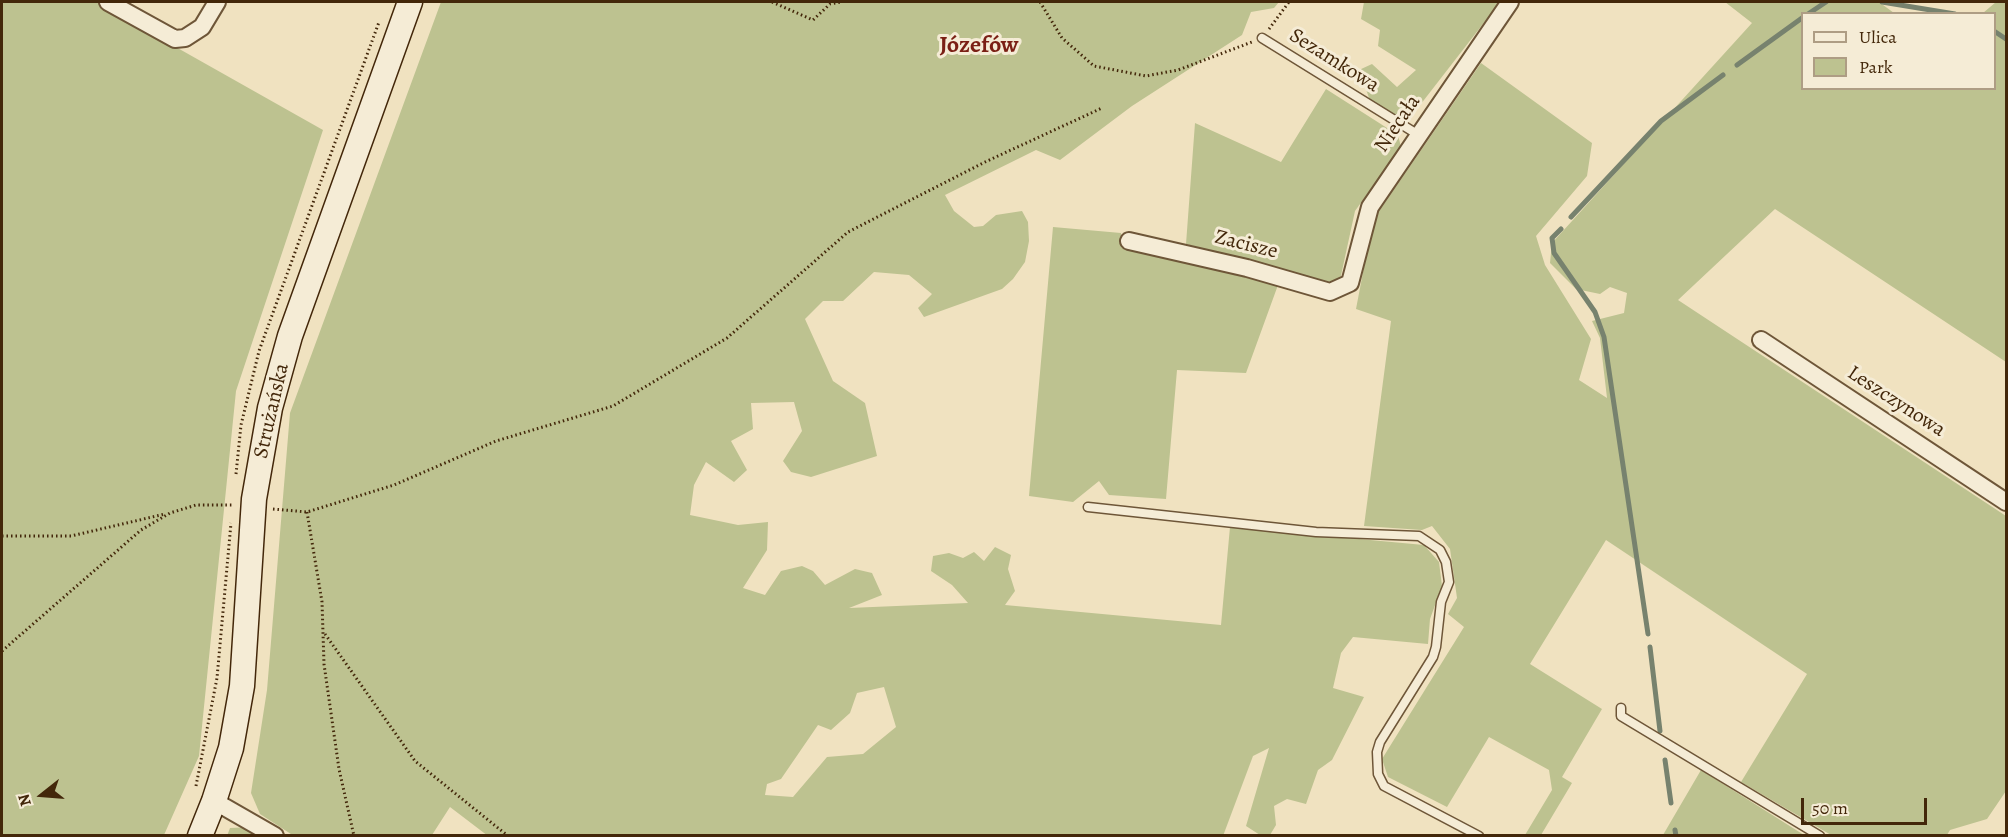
<!DOCTYPE html>
<meta charset="utf-8">
<style>
body{margin:0}
#map{position:relative;width:2008px;height:837px;overflow:hidden;background:#f0e2c0;font-family:Alegreya,serif}
canvas{display:block}
.frame{position:absolute;inset:0;border:3px solid #43270a;pointer-events:none}
.legend{position:absolute;left:1801px;top:12px;width:195px;height:78px;box-sizing:border-box;background:#f5ecd6;border:2px solid #ae9d84;margin:0;padding:8px 10px;list-style:none;font-size:18px;color:#43270a}
.legend li{display:flex;align-items:center;gap:12px;height:30px}
.legend b{width:30px;border:2px solid #ae9d84}
.north{position:absolute;left:12px;top:765px;width:60px;height:60px;-webkit-text-stroke:4px #f5ecd6;paint-order:stroke;rotate:253deg;font-size:16px;font-weight:700;line-height:24px;text-align:center;color:#43270a}
.north::after{content:'';display:block;margin:auto;width:21px;height:27px;background:#43270a;clip-path:polygon(50% 0,100% 100%,50% 72%,0 100%)}
.scale{position:absolute;left:1801px;top:798px;width:126px;height:27px;box-sizing:border-box;border:3px solid #43270a;border-top:0;padding-left:8px;font-size:18px;line-height:21px;white-space:nowrap;color:#43270a;-webkit-text-stroke:4px #f5ecd6;paint-order:stroke}
</style>
<div id="map">
<canvas width="2008" height="837"></canvas>
<div class="frame"></div>
<ul class="legend">
<li><b style="height:8px;background:#f5ecd6"></b>Ulica</li>
<li><b style="height:16px;background:#bdc290"></b>Park</li>
</ul>
<div class="north">N</div>
<div class="scale">50 m</div>
</div>
<script>
const ctx = document.querySelector('canvas').getContext('2d');
ctx.lineJoin = 'round';
function fill(path, color) { ctx.fillStyle = color; ctx.fill(path, 'evenodd'); }
const poly = rows => new Path2D(rows.map(r => 'M' + r).join(''));
function stroke(path, color, width, dash) { ctx.strokeStyle = color; ctx.lineWidth = width; ctx.lineCap = dash ? 'butt' : 'round'; ctx.setLineDash(dash || []); ctx.stroke(path); }
function drawText(font, color, halo, rows, align = 'center') {
  ctx.font = font + ' Alegreya,serif'; ctx.lineWidth = 6; ctx.setLineDash([]); ctx.textBaseline = 'middle'; ctx.strokeStyle = halo; ctx.fillStyle = color; for (const [text, x, y, turn = 0] of rows) {
    ctx.save(); ctx.translate(x, y); ctx.rotate((+turn || 0) * Math.PI / 180); ctx.textAlign = isNaN(turn) ? turn : align; if (halo) ctx.strokeText(text, 0, 0); ctx.fillText(text, 0, 0); ctx.restore();
  }
}
const green = poly([
 [2,2,96,2,323,130,236,391,199,756,164,835,2,836],
 [441,2,1279,2,1274,8,1251,12,1242,35,1132,106,1060,160,1036,150,945,195,954,211,974,227,983,226,996,215,1022,211,1028,222,1029,241,1025,262,1013,279,1002,289,924,317,918,308,932,294,909,275,874,272,843,301,823,301,805,319,833,381,865,403,877,456,811,477,791,472,783,461,802,431,794,402,751,403,753,429,731,441,747,470,734,482,706,462,694,485,690,515,738,525,768,522,767,550,743,588,765,595,781,571,802,566,813,571,825,585,855,569,872,573,882,595,849,608,968,603,952,585,931,571,933,556,949,553,963,558,974,552,984,561,995,547,1011,555,1008,569,1015,591,1005,605,1221,625,1230,527,1424,545,1439,562,1442,586,1430,619,1428,644,1353,637,1341,653,1333,688,1364,697,1332,760,1318,770,1306,804,1287,799,1274,806,1276,825,1270,835,1260,835,1246,826,1269,748,1253,756,1223,836,488,836,450,807,432,835,294,836,260,814,251,793,267,690,290,413],
 [884,687,896,727,863,754,827,757,793,797,765,795,767,784,781,779,818,725,831,730,850,713,857,693],
 [1364,2,1500,2,1417,109,1398,125,1372,106,1359,70,1372,64,1397,87,1416,70,1378,46,1380,30,1361,19],
 [1725,2,1879,2,1894,13,1802,14,1802,88,1994,88,1994,14,1983,13,1996,2,2006,2,2006,362,1775,209,1678,300,2006,516,2006,791,1987,819,1950,830,1947,835,1831,835,1741,782,1807,674,1606,540,1530,664,1602,709,1562,777,1572,783,1541,835,1525,835,1552,790,1549,770,1489,737,1447,807,1388,777,1382,759,1464,627,1448,614,1457,598,1450,549,1432,526,1422,530,1364,526,1391,321,1356,309,1373,220,1481,63,1592,143,1587,176,1536,236,1545,265,1591,339,1579,380,1607,398,1600,338,1592,321,1624,313,1627,293,1610,287,1600,294,1576,289,1550,263,1552,243,1752,23],
 [1326,89,1398,135,1401,147,1355,211,1340,280,1330,285,1186,244,1195,123,1281,162],
 [1053,227,1121,233,1121,246,1137,247,1278,285,1246,373,1177,370,1166,499,1109,495,1099,481,1073,502,1029,496],
 [1701,770,1804,835,1663,835],
 [252,827,265,836,227,836,230,828]
]);
const stream = poly([
 [1882,2,1955,14],
 [1808,14,1826,2],
 [1994,31,2006,39],
 [1737,65,1802,18],
 [1571,217,1661,121,1723,75],
 [1561,229,1552,238,1554,253,1595,312,1604,337,1648,634],
 [1650,647,1660,731],
 [1665,760,1671,803],
 [1675,830,1676,836]
]);
const path = poly([
 [772,2,813,20,830,4,842,2],
 [1040,2,1062,38,1094,66,1146,76,1178,70,1252,42],
 [1269,29,1289,2],
 [236,474,241,425,259,351,379,22],
 [273,509,307,512,394,485,496,441,613,406,727,338,848,232,985,162,1102,108],
 [307,512,322,602,324,664,339,769,354,836],
 [2,536,71,536,165,514],
 [325,634,415,761,508,836],
 [2,651,141,530,170,513,196,505,233,505],
 [196,786,217,678,231,523]
]);
const service = poly([
 [1262,38,1417,134],
 [1088,507,1316,532,1419,536,1440,550,1446,562,1449,582,1441,602,1436,647,1433,657,1380,742,1377,752,1378,774,1384,786,1479,836],
 [1621,708,1621,716,1820,836]
]);
const minor = poly([
 [108,2,175,39,185,38,202,27,217,2],
 [1129,241,1247,268,1330,292,1350,283,1370,207,1510,2],
 [1761,340,2006,502],
 [214,801,275,836]
]);
const secondary = poly([
 [200,836,214,801,231,748,242,686,254,499,270,408,290,336,410,2]
]);
const streetNames = [
 ["Sezamkowa",1334,61,32],
 ["Niecała",1398,124,-56],
 ["Zacisze",1246,245,14],
 ["Leszczynowa",1896,402,33],
 ["Strużańska",272,411,-77]
];
const quarterNames = [
 ["Józefów",979,46]
];
fill(green, '#bdc290');
stroke(stream, '#77826e', 5);
stroke(service, '#6e5638', 11);
stroke(minor, '#6e5638', 20);
stroke(secondary, '#43270a', 27);
stroke(path, '#43270a', 3, [1.5, 3]);
stroke(service, '#f5ecd6', 8);
stroke(minor, '#f5ecd6', 16);
stroke(secondary, '#f5ecd6', 24);
drawText('21px', '#43270a', '#f5ecd6', streetNames);
drawText('bold 24px', '#7a1f14', '#f5ecd6', quarterNames);
</script>
